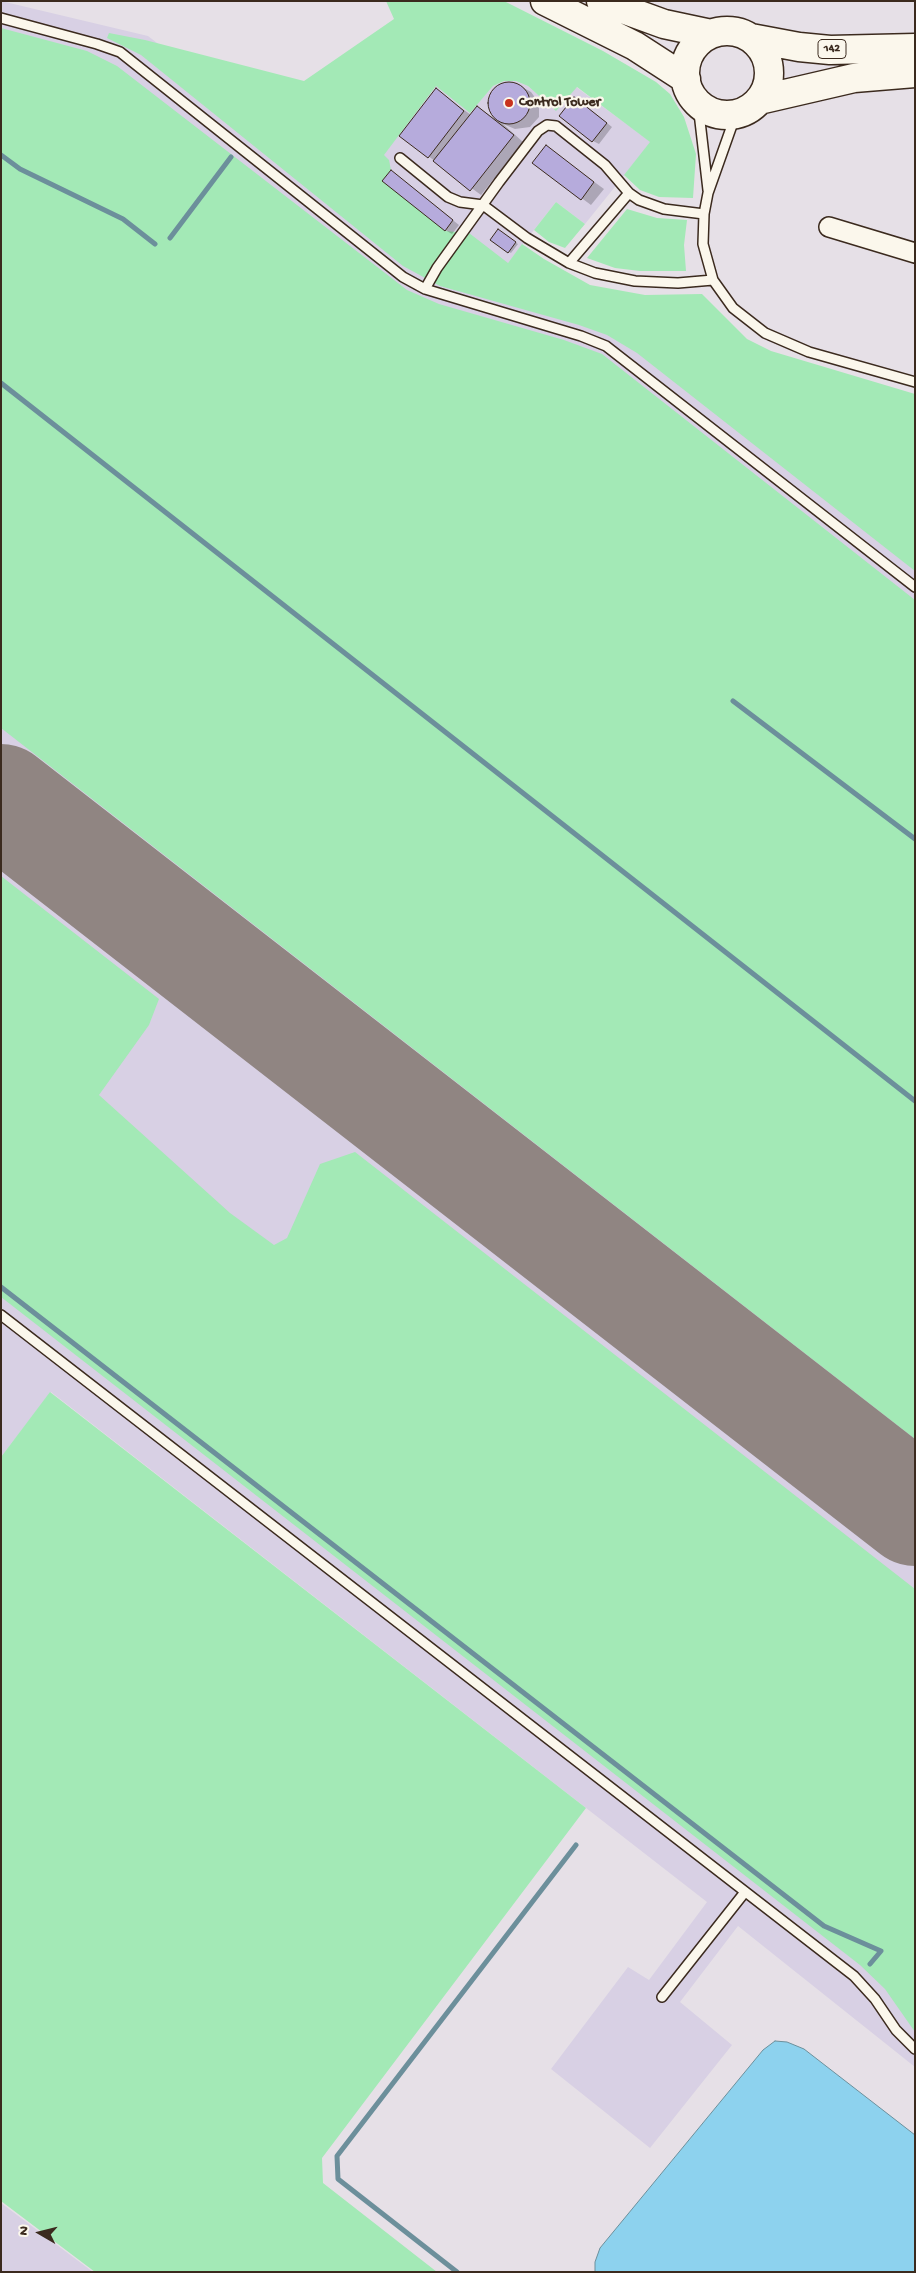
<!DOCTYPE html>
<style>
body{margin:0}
#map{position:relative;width:916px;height:2273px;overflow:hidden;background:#e6e0e7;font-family:"Gochi Hand",sans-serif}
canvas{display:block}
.frame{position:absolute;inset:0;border:2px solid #3b2a1e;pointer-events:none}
.north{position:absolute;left:15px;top:2208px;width:50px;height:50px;-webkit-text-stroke:4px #fbf7ec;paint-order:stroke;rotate:278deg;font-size:14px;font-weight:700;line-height:20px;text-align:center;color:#3b2a1e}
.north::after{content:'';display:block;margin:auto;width:18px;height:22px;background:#3b2a1e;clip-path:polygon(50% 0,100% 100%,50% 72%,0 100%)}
</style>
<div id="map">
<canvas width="916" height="2273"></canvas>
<div class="frame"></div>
<div class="north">N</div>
</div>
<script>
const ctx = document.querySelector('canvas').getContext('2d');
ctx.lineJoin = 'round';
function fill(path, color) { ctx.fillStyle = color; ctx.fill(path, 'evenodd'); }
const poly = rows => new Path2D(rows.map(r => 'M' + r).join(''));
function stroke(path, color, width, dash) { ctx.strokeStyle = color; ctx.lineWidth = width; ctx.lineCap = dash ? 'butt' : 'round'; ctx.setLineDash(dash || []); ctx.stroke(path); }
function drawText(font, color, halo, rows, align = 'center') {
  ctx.font = font + ' "Gochi Hand",sans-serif'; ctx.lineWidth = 4.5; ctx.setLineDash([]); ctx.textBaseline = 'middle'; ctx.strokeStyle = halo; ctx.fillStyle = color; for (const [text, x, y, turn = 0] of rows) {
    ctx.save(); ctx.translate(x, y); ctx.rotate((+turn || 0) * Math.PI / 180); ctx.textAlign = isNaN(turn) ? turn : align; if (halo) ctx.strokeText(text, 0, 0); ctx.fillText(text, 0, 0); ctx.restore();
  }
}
const built = poly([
 [1,1,148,36,259,121,352,196,436,85,470,112,493,86,504,81,516,81,528,86,556,110,576,87,651,142,585,224,556,202,508,263,583,309,915,563,915,2067,738,1926,680,2002,732,2045,650,2148,551,2069,628,1967,649,1980,707,1902,51,1392,1,1457],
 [1,2203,93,2272,1,2272]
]);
const green = poly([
 [386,1,504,1,603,51,656,82,670,94,684,117,696,154,693,198,659,197,640,190,624,175,650,142,577,87,556,111,528,86,516,81,504,81,493,86,470,113,436,86,384,155,389,160,391,170,383,181,445,231,469,233,508,263,522,244,544,259,590,285,645,295,702,294,747,339,771,351,915,394,915,571,637,353,607,335,579,325,440,286,403,266,141,55,107,38,109,33,145,40,304,81,394,19],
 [1,28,87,51,117,66,407,290,439,304,564,340,602,354,915,600,915,1439,1,728],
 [556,202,585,224,565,248,549,242,534,230],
 [627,209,657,218,687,220,684,245,686,271,640,271,615,268,587,258],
 [1,876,159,999,149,1025,99,1095,230,1213,274,1245,287,1238,320,1164,355,1152,915,1589,915,2032,885,1989,860,1965,1,1297],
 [50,1392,586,1808,322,2158,323,2183,437,2272,95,2272,1,2201,1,1457]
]);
const water = poly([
 [775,2041,787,2042,804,2049,915,2135,915,2272,595,2272,595,2262,600,2248,763,2050,775,2041]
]);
const shadow = poly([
 [506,83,520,86,531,92,539,103,539,117,530,127,515,129,503,124,523,142,481,195,401,136,436,90,471,115,478,107,495,119,489,102,494,89],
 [580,102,612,127,599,144,593,141],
 [546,147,604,189,591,205,534,163],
 [392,172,459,225,452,234,445,230],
 [501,232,518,244,511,253,509,252]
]);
const stream = poly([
 [1,155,20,169,123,219,155,244],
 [170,238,231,157],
 [1,383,915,1101],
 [733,701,915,839],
 [1,1287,824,1926,881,1951,870,1964],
 [457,2272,338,2179,337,2156,576,1845]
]);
const taxiway = poly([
 [1,807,16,811],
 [838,1450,894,1482,915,1488]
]);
const runway = poly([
 [1,800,915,1510]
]);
const building = poly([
 '488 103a21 21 0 1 1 42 0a21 21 0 1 1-42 0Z',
 [436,88,464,111,428,158,399,136,436,88],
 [574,97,607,123,592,142,559,116,574,97],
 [477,106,514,135,470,191,433,161,477,106],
 [546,145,594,182,581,200,532,163,546,145],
 [391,170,453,220,445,231,382,181,391,170],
 [498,229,516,242,508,253,490,240,498,229]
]);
const service = poly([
 [1,18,97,44,120,52,403,277,425,289,581,336,606,346,915,587],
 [698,104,708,190],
 [736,114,708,193,704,214,703,244,713,280,733,308,765,333,809,352,915,382],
 [400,158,448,197,460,202,483,205,527,238,569,263,595,273,635,281,678,283,713,280],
 [569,263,629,193],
 [425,289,437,268,499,182,538,131,547,125,556,126,605,165,629,193,639,200,664,209,704,214],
 [1,1315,854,1976,875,1999,896,2030,915,2049],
 [662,1997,745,1892]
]);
const minor = poly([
 [829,227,915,253]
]);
const primary = poly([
 [545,1,635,46,686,79],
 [601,1,664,24,711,34],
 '685 73a42 42 0 1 1 84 0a42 42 0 1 1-84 0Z',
 [751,38,799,47,830,50,915,48],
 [759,100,854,78,915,73]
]);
const markers = [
 [509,103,5,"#c8321e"]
];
const shields = [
 [832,49,28]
];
const shieldNames = [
 ["142",832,49]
];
const poiNames = [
 ["Control Tower",519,103]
];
fill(built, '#d8d0e4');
fill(green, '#a3e9b6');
fill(water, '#8dd2ee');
stroke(water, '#6c8f9b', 1);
fill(shadow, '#0003');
stroke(stream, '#6c8f9b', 5);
stroke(taxiway, '#908582', 45);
stroke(runway, '#908582', 112);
fill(building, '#b6abdc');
stroke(building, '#3b2a1e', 1);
stroke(service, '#3b2a1e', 12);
stroke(minor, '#3b2a1e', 22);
stroke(primary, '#3b2a1e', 31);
stroke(service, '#fbf7ec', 9);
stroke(minor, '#fbf7ec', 19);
stroke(primary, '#fbf7ec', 28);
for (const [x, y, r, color] of markers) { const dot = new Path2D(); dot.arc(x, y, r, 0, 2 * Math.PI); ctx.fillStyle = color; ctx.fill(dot); stroke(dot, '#fbf7ec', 2); }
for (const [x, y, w] of shields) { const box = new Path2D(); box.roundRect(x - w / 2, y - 9.5, w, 19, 4); ctx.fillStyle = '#fbf7ec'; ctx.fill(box); stroke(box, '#3b2a1e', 1); }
drawText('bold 12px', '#3b2a1e', null, shieldNames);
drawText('bold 14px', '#3b2a1e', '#fbf7ec', poiNames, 'left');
</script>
